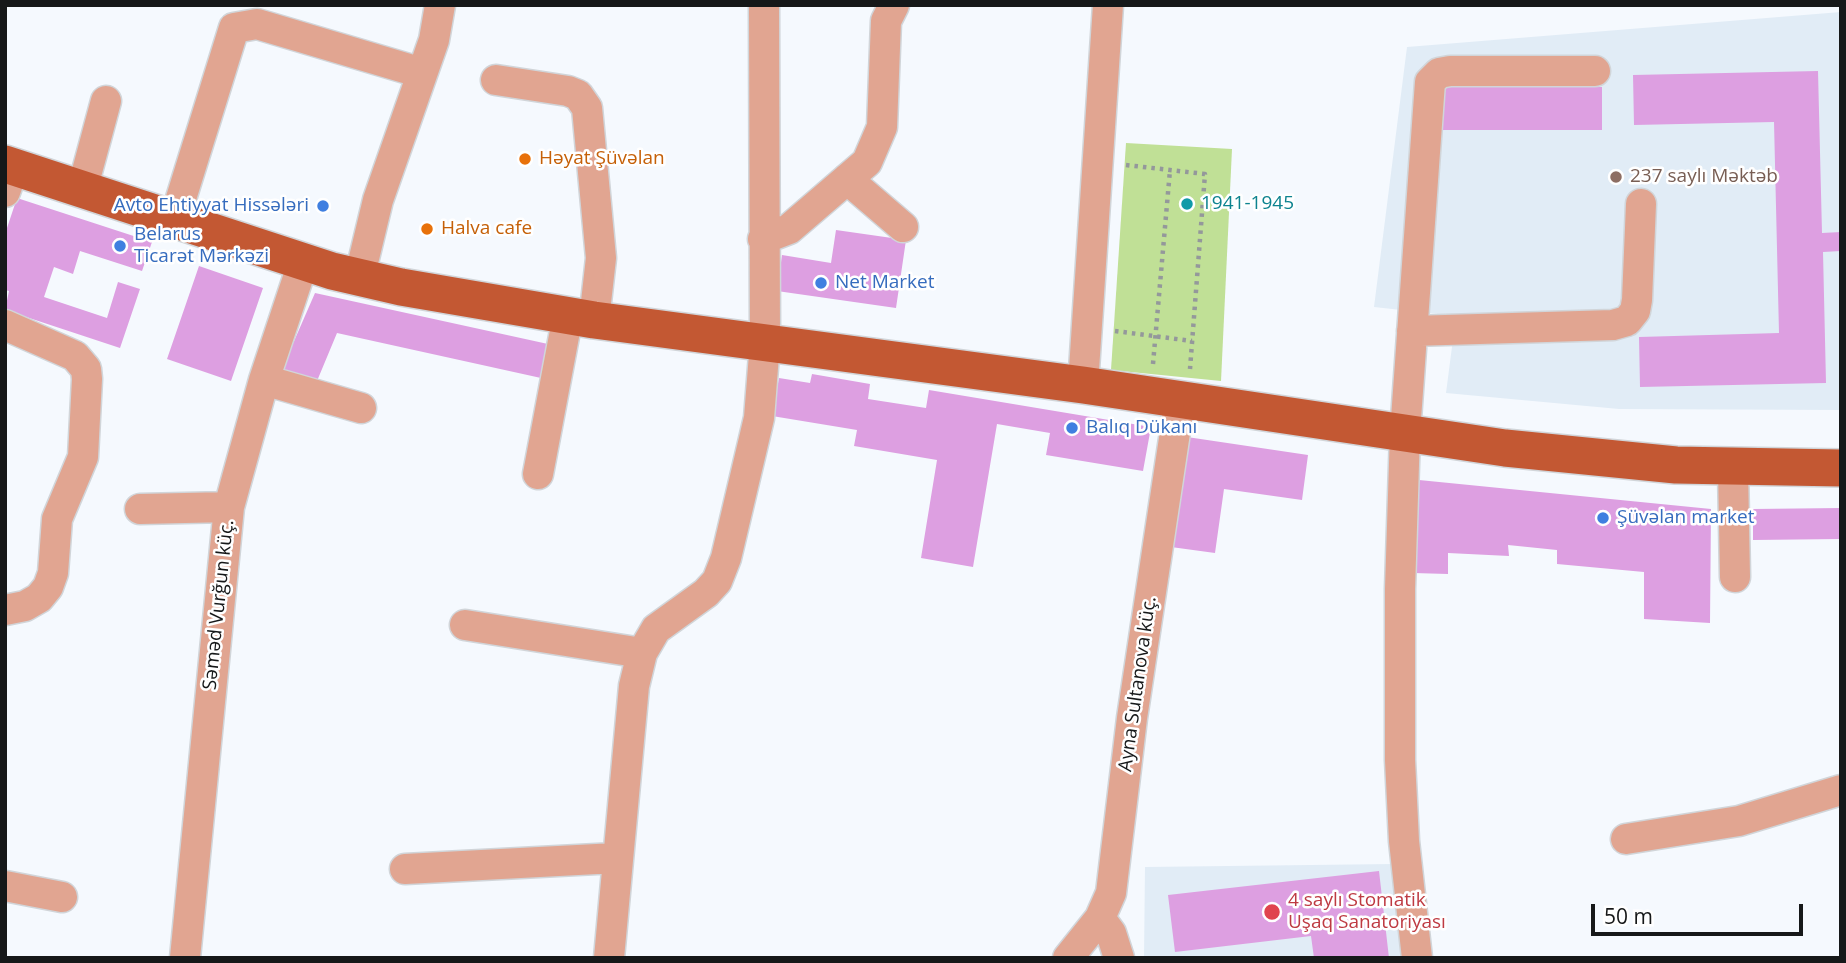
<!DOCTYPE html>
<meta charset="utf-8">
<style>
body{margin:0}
#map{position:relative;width:1846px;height:963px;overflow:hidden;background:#f5f9fe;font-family:"Open Sans",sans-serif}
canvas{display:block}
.frame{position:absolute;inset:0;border:7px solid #161819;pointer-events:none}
.scale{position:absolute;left:1591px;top:904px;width:212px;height:32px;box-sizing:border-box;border:4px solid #161819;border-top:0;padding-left:9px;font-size:21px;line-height:24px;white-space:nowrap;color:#161819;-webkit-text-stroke:5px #fff;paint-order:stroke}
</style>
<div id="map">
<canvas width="1846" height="963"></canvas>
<div class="frame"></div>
<div class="scale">50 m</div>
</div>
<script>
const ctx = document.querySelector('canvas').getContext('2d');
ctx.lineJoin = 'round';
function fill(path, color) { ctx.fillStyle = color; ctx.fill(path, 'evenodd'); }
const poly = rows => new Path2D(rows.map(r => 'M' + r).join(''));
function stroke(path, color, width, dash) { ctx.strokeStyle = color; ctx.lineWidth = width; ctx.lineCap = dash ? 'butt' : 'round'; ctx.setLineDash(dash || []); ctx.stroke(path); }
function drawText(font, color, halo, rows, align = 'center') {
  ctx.font = font + ' "Open Sans",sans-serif'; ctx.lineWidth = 5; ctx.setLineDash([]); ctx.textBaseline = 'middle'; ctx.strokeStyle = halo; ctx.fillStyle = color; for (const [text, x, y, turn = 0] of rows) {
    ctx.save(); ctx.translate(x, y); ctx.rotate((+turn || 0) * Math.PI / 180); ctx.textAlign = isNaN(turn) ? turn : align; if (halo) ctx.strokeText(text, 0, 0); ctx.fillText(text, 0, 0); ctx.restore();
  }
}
const built = poly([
 [1841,12,1841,410,1619,409,1446,393,1456,316,1374,307,1407,47],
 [1393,864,1405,958,1144,958,1145,867]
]);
const green = poly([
 [1126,143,1232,149,1221,381,1111,370]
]);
const building = poly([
 [1818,71,1822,233,1841,232,1841,251,1823,252,1826,383,1640,387,1639,337,1779,333,1774,122,1634,125,1633,75],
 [1442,87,1602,87,1602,130,1442,130],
 [17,198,152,242,142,271,80,251,73,274,54,267,44,297,107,318,118,282,140,289,120,348,5,310,9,291,5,290,5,234],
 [836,230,906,240,896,308,777,291,782,255,831,263],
 [199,266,263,288,231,381,167,359],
 [315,293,548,344,541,378,337,333,317,381,281,371],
 [812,374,870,384,868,399,926,408,929,390,1151,427,1143,471,1046,455,1050,433,997,424,973,567,921,558,937,460,854,446,857,430,772,416,779,378,810,383],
 [1187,437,1308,455,1302,500,1224,489,1215,553,1171,547],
 [1419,480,1711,509,1710,623,1644,619,1644,572,1557,564,1557,550,1508,545,1509,556,1448,553,1448,574,1413,573],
 [1841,508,1841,539,1753,540,1753,509],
 [1379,871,1389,958,1314,958,1311,936,1175,952,1168,895]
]);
const path = poly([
 [1126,165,1205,174,1190,369],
 [1115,331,1192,341],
 [1153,364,1170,170]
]);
const minor = poly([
 [496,80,568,91,578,95,587,108,601,258,594,320],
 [847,179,903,227],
 [82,190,106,101],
 [5,192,14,167],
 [174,221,234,28,257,24,422,73],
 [763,239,789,229,867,162,882,127,886,21,894,5],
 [359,279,378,200,434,40,440,5],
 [5,325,75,356,86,369,87,379,83,457,57,519,53,573,48,587,39,598,25,606,5,610],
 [1412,331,1613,325,1627,321,1635,311,1637,300,1641,204],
 [264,380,361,408],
 [1083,385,1108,5],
 [1733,468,1735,577],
 [538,474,568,315],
 [140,509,229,507],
 [465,625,642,653],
 [1626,839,1739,821,1841,790],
 [405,869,616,858],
 [5,886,62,897],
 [1100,918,1111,933,1119,958],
 [185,958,229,507,264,380,303,263],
 [609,958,634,686,642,653,656,629,706,593,717,581,726,558,759,418,765,342,764,5],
 [1068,958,1100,918,1111,893,1132,718,1180,399],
 [1417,958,1404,841,1400,760,1400,589,1405,433,1430,82,1439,73,1450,71,1595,71]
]);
const major = poly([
 [5,164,332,271,401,287,594,320,1083,385,1505,448,1676,465,1841,468]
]);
const markers = [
 [525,159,7,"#e8710a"],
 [1616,177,7,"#8d6e63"],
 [1187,204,7,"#0f9aa8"],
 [323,206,7,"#3f7fe0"],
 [427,229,7,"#e8710a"],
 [120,246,7,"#3f7fe0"],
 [821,283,7,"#3f7fe0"],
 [1072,428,7,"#3f7fe0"],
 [1603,518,7,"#3f7fe0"],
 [1272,912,9,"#e0444e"]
];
const foodNames = [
 ["Həyat Şüvəlan",539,159],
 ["Halva cafe",441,229]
];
const educationNames = [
 ["237 saylı Məktəb",1630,177]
];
const cultureNames = [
 ["1941-1945",1201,204]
];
const shopNames = [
 ["Avto Ehtiyyat Hissələri",309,206,"right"],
 ["Belarus",134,235],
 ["Ticarət Mərkəzi",134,257],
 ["Net Market",835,283],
 ["Balıq Dükanı",1086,428],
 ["Şüvəlan market",1617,518]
];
const streetNames = [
 ["Səməd Vurğun küç.",219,605,-84],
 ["Ayna Sultanova küç.",1138,684,-82]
];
const healthNames = [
 ["4 saylı Stomatik",1288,901],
 ["Uşaq Sanatoriyası",1288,923]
];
fill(built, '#e1ecf6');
fill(green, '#c0e096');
fill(building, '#dd9fe1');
stroke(minor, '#d1d5d9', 33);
stroke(major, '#d1d5d9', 40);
stroke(path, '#94989b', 4.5, [3.5, 5]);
stroke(minor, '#e1a591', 30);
stroke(major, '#c35833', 37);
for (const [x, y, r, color] of markers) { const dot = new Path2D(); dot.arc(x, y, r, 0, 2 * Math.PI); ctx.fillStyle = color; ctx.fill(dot); stroke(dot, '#fff', 2.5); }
drawText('19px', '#c56008', '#fff', foodNames, 'left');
drawText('19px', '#785e54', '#fff', educationNames, 'left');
drawText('19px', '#0d838f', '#fff', cultureNames, 'left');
drawText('19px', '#366cbe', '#fff', shopNames, 'left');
drawText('19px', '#161819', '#fff', streetNames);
drawText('19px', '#be3a42', '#fff', healthNames, 'left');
</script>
